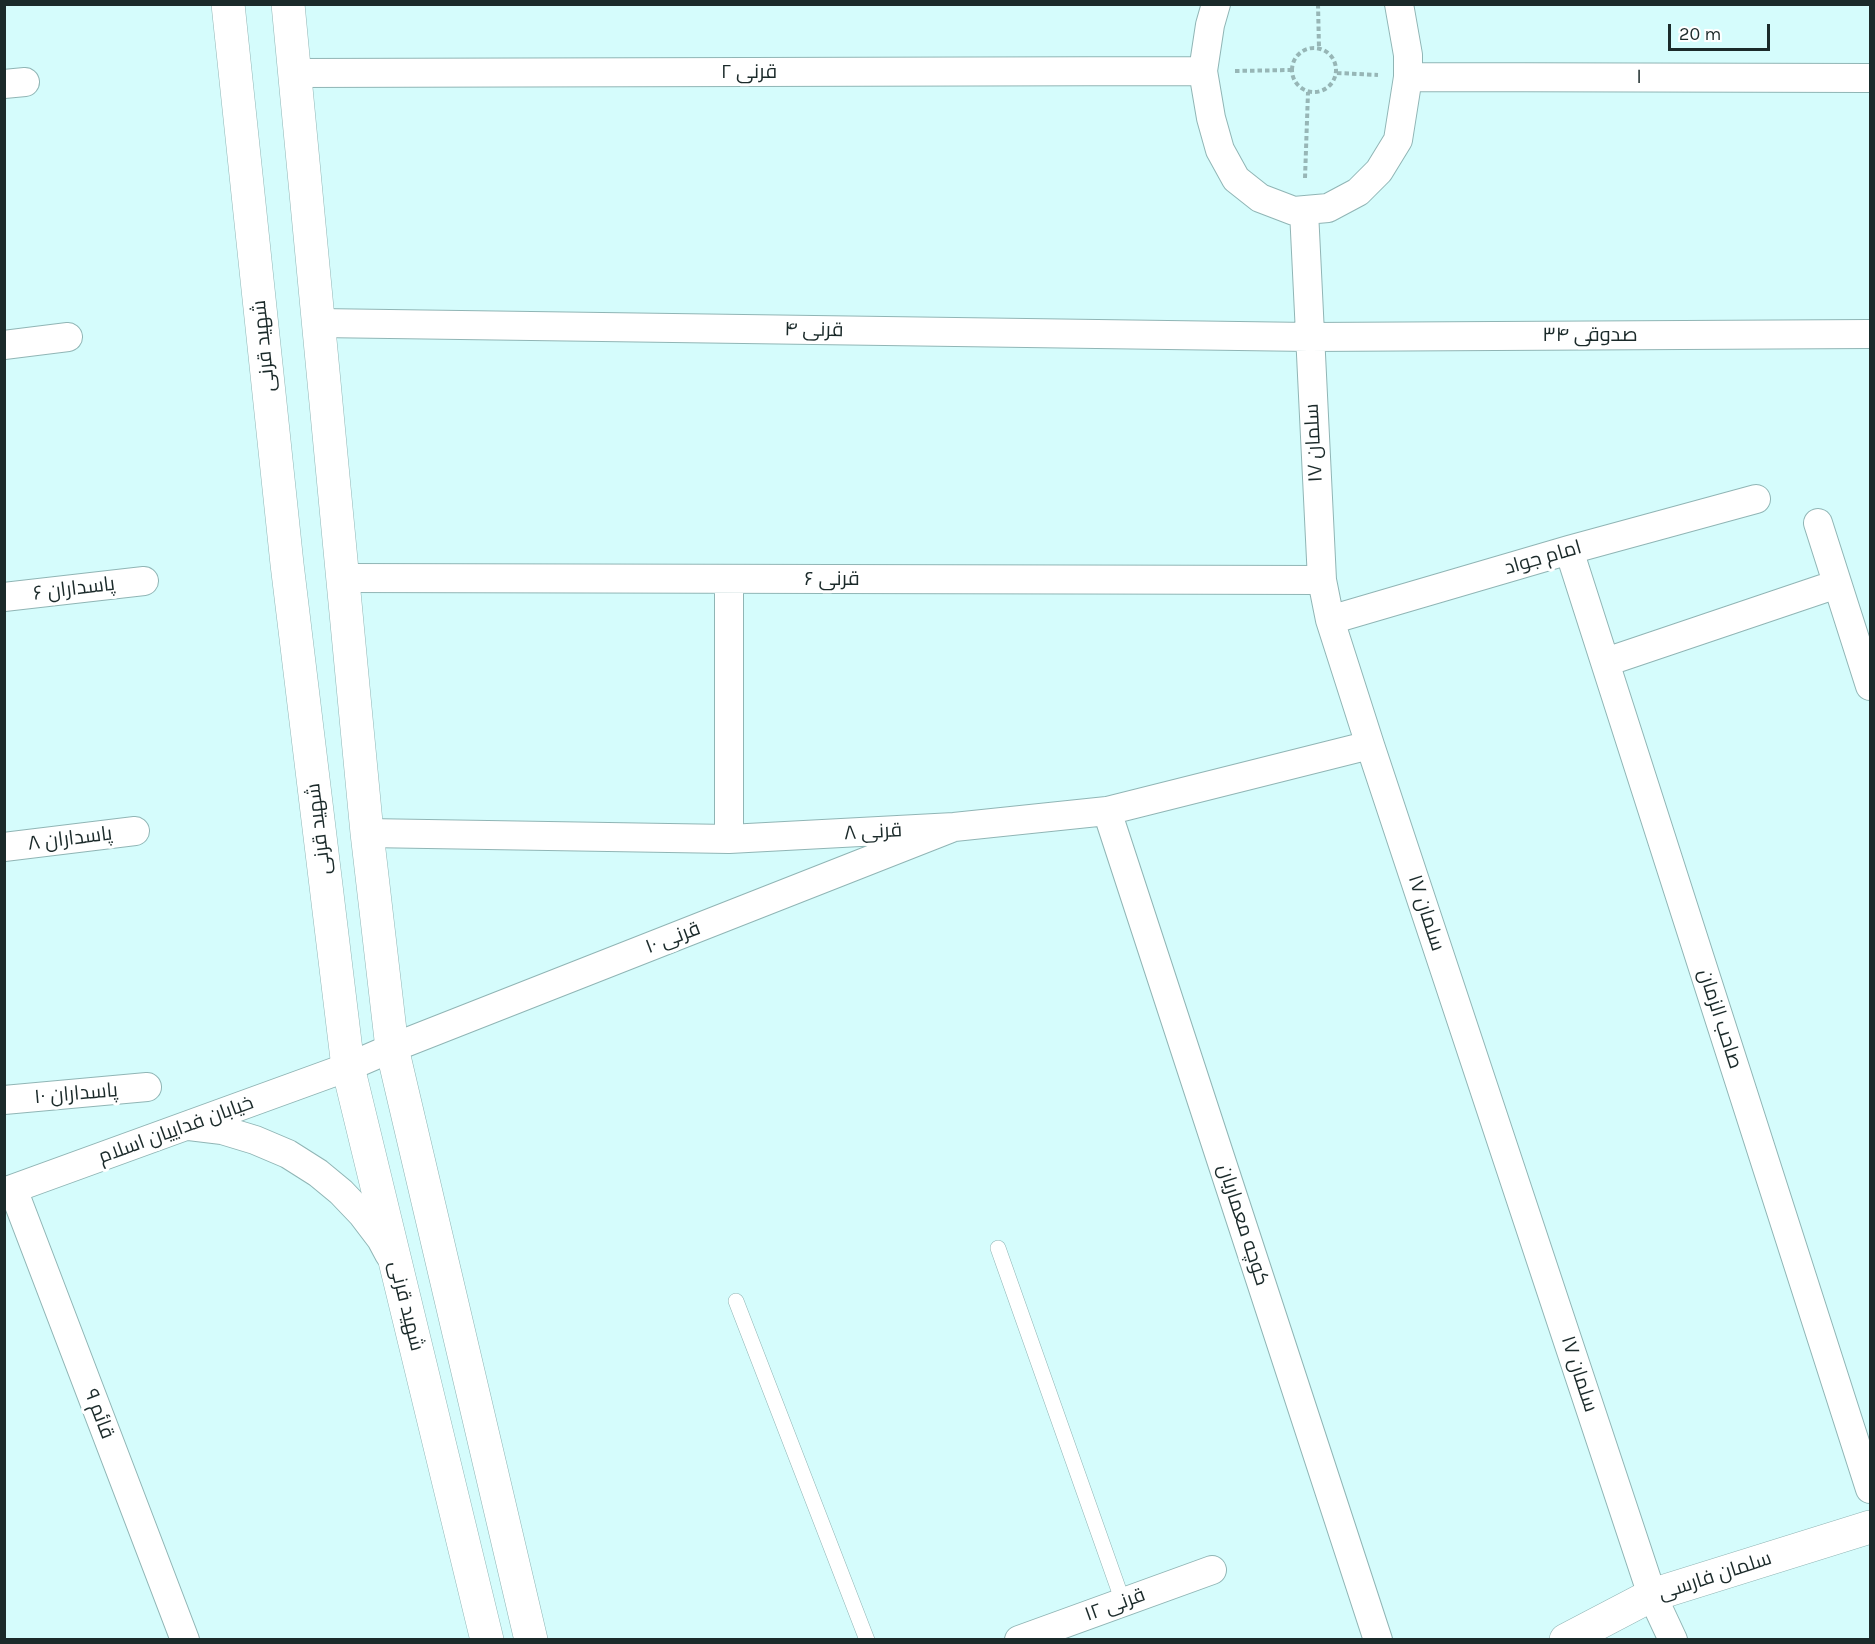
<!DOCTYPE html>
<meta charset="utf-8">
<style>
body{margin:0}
#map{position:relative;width:1875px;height:1644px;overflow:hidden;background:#d5fcfc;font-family:Karla,sans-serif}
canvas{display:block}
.frame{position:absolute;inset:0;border:6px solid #1b2a2a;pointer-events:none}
.scale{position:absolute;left:1668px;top:24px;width:102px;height:27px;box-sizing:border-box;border:3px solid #1b2a2a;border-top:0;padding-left:8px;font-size:18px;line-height:21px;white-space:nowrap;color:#1b2a2a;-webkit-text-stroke:4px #fff;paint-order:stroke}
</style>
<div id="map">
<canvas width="1875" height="1644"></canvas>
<div class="frame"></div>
<div class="scale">20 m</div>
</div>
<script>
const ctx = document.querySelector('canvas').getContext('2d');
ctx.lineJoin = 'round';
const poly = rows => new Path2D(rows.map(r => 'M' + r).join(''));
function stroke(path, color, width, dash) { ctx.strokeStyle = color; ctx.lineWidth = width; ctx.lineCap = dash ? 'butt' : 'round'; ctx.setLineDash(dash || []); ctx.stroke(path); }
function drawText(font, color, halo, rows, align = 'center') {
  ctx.font = font + ' Karla,Cairo,sans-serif'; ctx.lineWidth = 6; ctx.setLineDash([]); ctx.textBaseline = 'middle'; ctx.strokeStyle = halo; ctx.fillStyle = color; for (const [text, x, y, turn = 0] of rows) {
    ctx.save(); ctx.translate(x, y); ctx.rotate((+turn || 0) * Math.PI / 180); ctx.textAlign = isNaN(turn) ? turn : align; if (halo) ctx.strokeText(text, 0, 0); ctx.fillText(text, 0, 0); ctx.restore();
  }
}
const path = poly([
 [1318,4,1319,48],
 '1292 70a22 22 0 1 1 44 0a22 22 0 1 1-44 0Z',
 [1235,71,1291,70],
 [1337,73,1378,75],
 [1305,178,1308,92]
]);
const lane = poly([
 [998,1248,1123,1602],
 [736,1301,867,1640]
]);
const street = poly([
 [1216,4,1210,25,1203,71,1211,118,1220,150,1236,179,1260,198,1294,211,1328,208,1358,192,1379,171,1398,140,1408,77,1408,55,1399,4],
 [294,73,1203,71],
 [1408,77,1870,78],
 [4,84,25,82],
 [1304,211,1322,580,1330,620,1370,745,1652,1595,1673,1640],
 [319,323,1309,337,1870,334],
 [4,345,68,337],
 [1818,523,1870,686],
 [1569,550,1870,1489],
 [343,578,1322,580],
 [4,597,144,581],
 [1330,620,1569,550,1756,499],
 [1606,662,1837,584],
 [1107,811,1378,1640],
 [367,833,729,839,954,827,1107,811,1370,745],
 [729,839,729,579],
 [4,847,135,831],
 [4,1100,147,1087],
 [189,1126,222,1130,255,1140,288,1154,318,1173,341,1192,362,1214,381,1239,389,1254],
 [13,1189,185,1640],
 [4,1192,348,1067,392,1048,954,827],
 [1019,1640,1212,1570]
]);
const secondary = poly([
 [228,4,287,564,348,1067,487,1640],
 [288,4,367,833,392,1048,531,1640],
 [1566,1640,1652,1595,1870,1527]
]);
const streetNames = [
 ["قرنی ۲",749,72],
 ["۱",1639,77],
 ["قرنی ۴",814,330,1],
 ["صدوقی ۳۴",1590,335],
 ["شهید قرنی",264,346,-96],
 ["سلمان ۱۷",1314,443,-93],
 ["امام جواد",1543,558,-16],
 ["قرنی ۶",832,579],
 ["پاسداران ۶",74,589,-7],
 ["شهید قرنی",319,829,-97],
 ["قرنی ۸",873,832,-3],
 ["پاسداران ۸",70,839,-7],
 ["سلمان ۱۷",1426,913,72],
 ["قرنی ۱۰",673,938,-21],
 ["صاحب الزمان",1720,1019,72],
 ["پاسداران ۱۰",76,1094,-5],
 ["خیابان فداییان اسلام",176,1130,-20],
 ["کوچه معماریان",1243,1225,72],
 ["شهید قرنی",406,1306,76],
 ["سلمان ۱۷",1579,1374,72],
 ["قائم ۹",99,1414,69],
 ["سلمان فارسی",1715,1576,-18],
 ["قرنی ۱۲",1115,1605,-20]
];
stroke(lane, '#90b5b5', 16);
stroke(street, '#90b5b5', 30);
stroke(secondary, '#90b5b5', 34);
stroke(path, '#97b6b6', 4, [4.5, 3]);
stroke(lane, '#fff', 15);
stroke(street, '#fff', 28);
stroke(secondary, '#fff', 33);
drawText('20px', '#1b2a2a', '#fff', streetNames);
</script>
